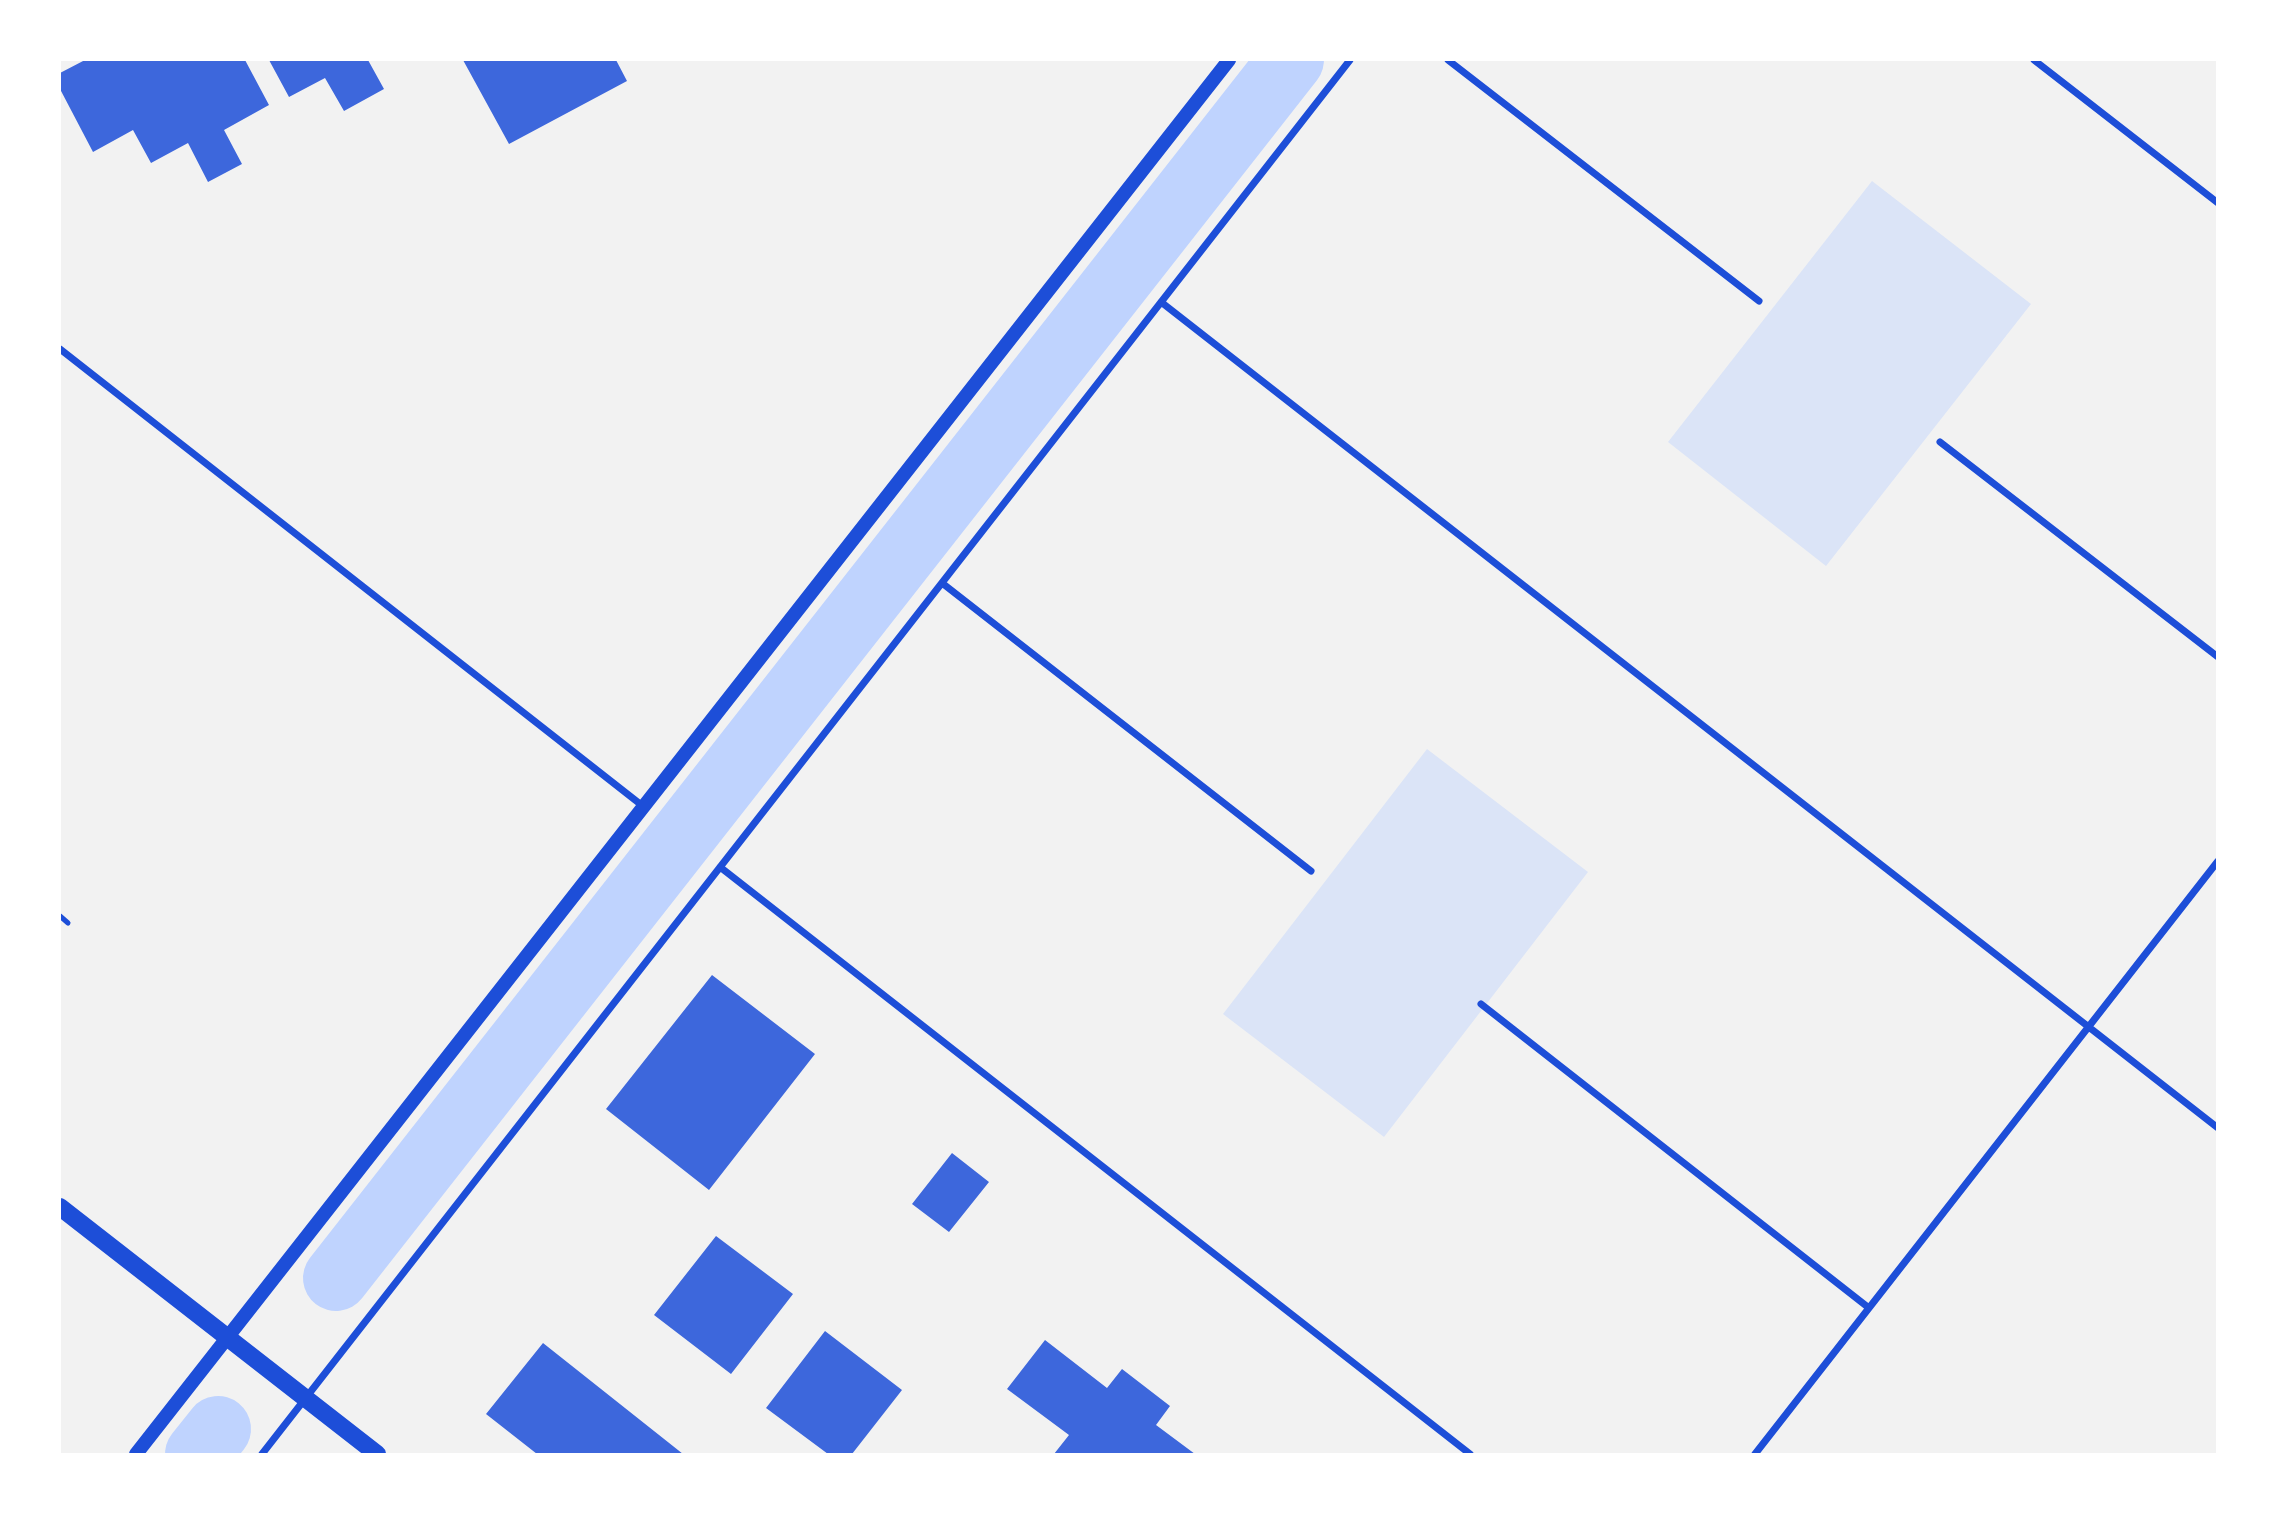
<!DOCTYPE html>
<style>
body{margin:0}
#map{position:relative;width:2277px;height:1514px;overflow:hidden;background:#f2f2f2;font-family:"PT Sans Narrow",sans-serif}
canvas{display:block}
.frame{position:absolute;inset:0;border:61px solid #fff;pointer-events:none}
</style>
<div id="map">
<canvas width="2277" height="1514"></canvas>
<div class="frame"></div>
</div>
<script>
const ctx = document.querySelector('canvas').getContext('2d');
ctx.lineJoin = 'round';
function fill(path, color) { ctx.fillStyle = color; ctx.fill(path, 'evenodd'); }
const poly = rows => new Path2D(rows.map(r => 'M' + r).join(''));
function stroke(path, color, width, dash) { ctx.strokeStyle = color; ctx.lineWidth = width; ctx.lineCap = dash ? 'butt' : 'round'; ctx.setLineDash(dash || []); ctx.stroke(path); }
const green = poly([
 [1872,181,2031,304,1826,566,1668,442],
 [1427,749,1588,872,1384,1137,1223,1014]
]);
const river = poly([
 [336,1278,1291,60],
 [198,1454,218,1429]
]);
const building = poly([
 [85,60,245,60,269,105,224,130,242,164,208,182,188,143,151,163,133,130,93,152,60,89,60,73],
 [269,60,368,60,384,89,344,111,325,78,289,97],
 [463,60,616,60,627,81,509,144],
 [712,975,815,1054,709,1190,606,1109],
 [952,1153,989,1182,949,1232,912,1204],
 [716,1236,793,1294,731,1374,654,1315],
 [825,1331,902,1390,852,1454,828,1454,766,1408],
 [1045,1340,1107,1388,1122,1369,1170,1406,1156,1425,1195,1454,1054,1454,1069,1435,1007,1389],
 [543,1343,683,1454,537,1454,486,1414]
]);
const service = poly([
 [60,916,68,923]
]);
const minor = poly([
 [1448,60,1759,301],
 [2034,60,2218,203],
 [1161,302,2218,1128],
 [60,349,644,807],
 [1940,442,2218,657],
 [942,583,1311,871],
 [720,867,1470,1454],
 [1481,1004,1869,1308],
 [262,1454,1350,60],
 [1755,1454,2218,861]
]);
const secondary = poly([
 [136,1454,1229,60]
]);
const primary = poly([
 [60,1207,377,1454]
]);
fill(green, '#dbe4f7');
stroke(river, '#bfd3fe', 66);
fill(building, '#3d67dc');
stroke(service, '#1d4ed8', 5);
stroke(minor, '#1d4ed8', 7);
stroke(secondary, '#1d4ed8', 14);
stroke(primary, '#1d4ed8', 18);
</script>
